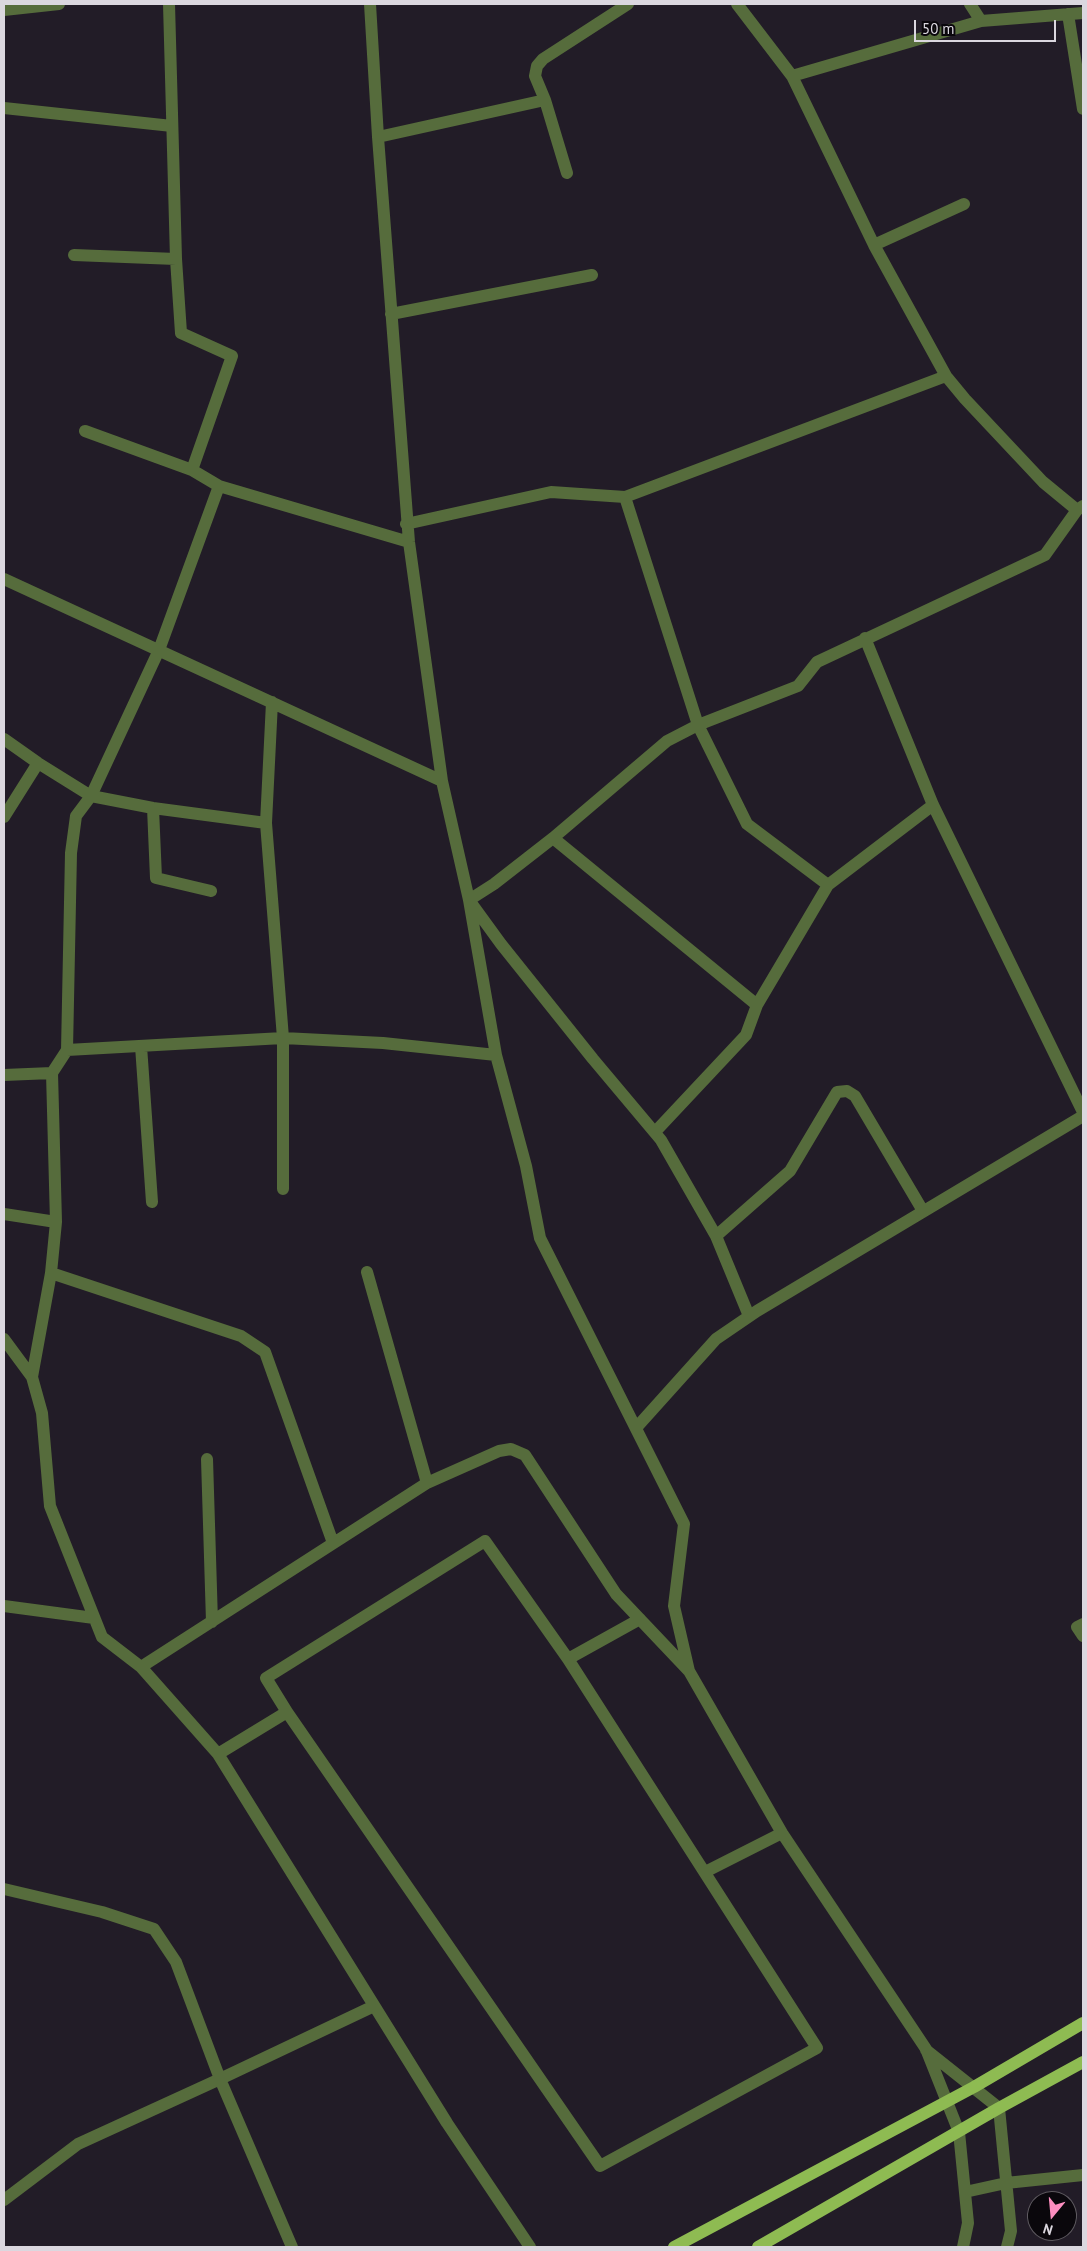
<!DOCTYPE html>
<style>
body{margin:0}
#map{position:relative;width:1087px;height:2251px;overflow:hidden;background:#221c27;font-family:"PT Sans",sans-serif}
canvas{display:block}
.frame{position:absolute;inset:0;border:5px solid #dbd7df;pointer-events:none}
.north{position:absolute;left:1027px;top:2191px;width:50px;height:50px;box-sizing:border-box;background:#0a070c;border:1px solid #5e5a60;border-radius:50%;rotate:197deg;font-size:14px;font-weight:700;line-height:20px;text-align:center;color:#dbd7df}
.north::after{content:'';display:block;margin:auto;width:18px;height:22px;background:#fd8ec0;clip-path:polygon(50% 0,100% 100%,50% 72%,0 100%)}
.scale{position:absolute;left:914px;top:20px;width:142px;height:22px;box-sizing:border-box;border:2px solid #dbd7df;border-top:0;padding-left:6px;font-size:15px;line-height:18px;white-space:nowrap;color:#dbd7df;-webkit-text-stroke:4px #0a070c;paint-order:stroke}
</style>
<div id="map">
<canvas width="1087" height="2251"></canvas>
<div class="frame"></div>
<div class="north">N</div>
<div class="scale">50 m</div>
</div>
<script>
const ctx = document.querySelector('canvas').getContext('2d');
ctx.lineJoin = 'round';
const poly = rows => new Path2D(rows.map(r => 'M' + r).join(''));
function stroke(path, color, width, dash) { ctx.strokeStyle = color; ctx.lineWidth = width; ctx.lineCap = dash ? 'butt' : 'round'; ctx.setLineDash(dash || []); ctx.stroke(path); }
const minor = poly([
 [169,4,176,259,181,333,232,356,192,470],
 [370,4,378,137,409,542,442,781,469,900,496,1055,526,1166,540,1238,684,1524,674,1606,689,1671,782,1833,926,2049,959,2132,968,2223,963,2247],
 [737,4,792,76,874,245,946,376,965,399,1043,482,1077,510,1083,506],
 [970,4,981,21],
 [4,10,59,4],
 [1068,14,1083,109],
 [792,76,981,21,1083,13],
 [4,108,172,126],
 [378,137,545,100],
 [567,173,545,100,535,76,537,66,543,59,628,4],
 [874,245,964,204],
 [74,255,176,259],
 [391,314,592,275],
 [85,431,192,470,219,486,409,542],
 [625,497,698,725,747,824,828,885],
 [406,524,551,492,625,497,946,376],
 [4,579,442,781],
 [865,638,933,805,1083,1112],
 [272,702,266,823,283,1038,283,1189],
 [4,739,38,763,91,796,153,808,266,823],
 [153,808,156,878,211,891],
 [4,817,38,763],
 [553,838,757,1005],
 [141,1046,152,1202],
 [67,1050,71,853,76,816,91,796,159,650,219,486],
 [4,1075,52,1073,67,1050,283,1038,383,1043,496,1055],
 [655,1132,746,1035,757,1005,828,885,933,805],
 [4,1214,56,1222],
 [716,1236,790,1171,837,1092,847,1091,855,1096,923,1211],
 [367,1272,427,1483],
 [51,1273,241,1336,265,1352,333,1543],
 [749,1316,716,1236,661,1140,593,1059,501,944,469,900,494,884,553,838,667,741,698,725,798,686,817,662,1045,555,1077,510],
 [4,1339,32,1377,42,1413,50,1506,102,1637,141,1667,218,1754,447,2123,530,2247],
 [32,1377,51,1273,56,1222,52,1073],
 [636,1428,716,1339,757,1311,1083,1116],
 [207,1459,212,1622],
 [485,1541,568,1659,817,2048,600,2166,287,1712,266,1678,485,1541],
 [4,1606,94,1618],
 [1083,1624,1077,1627,1083,1636],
 [568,1659,640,1619],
 [141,1667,427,1483,499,1451,511,1449,525,1455,616,1594,689,1671],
 [218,1754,287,1712],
 [705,1872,782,1833],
 [4,1889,102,1912,154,1929,176,1962,220,2079,292,2247],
 [926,2050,999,2108,1011,2231,1007,2247],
 [965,2192,1006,2183,1083,2175],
 [4,2200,78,2144,220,2079,374,2006]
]);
const major = poly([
 [674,2247,974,2087,1083,2023],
 [758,2247,999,2108,1083,2062]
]);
stroke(minor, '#566c3c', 12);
stroke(major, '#8ebb52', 12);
</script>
